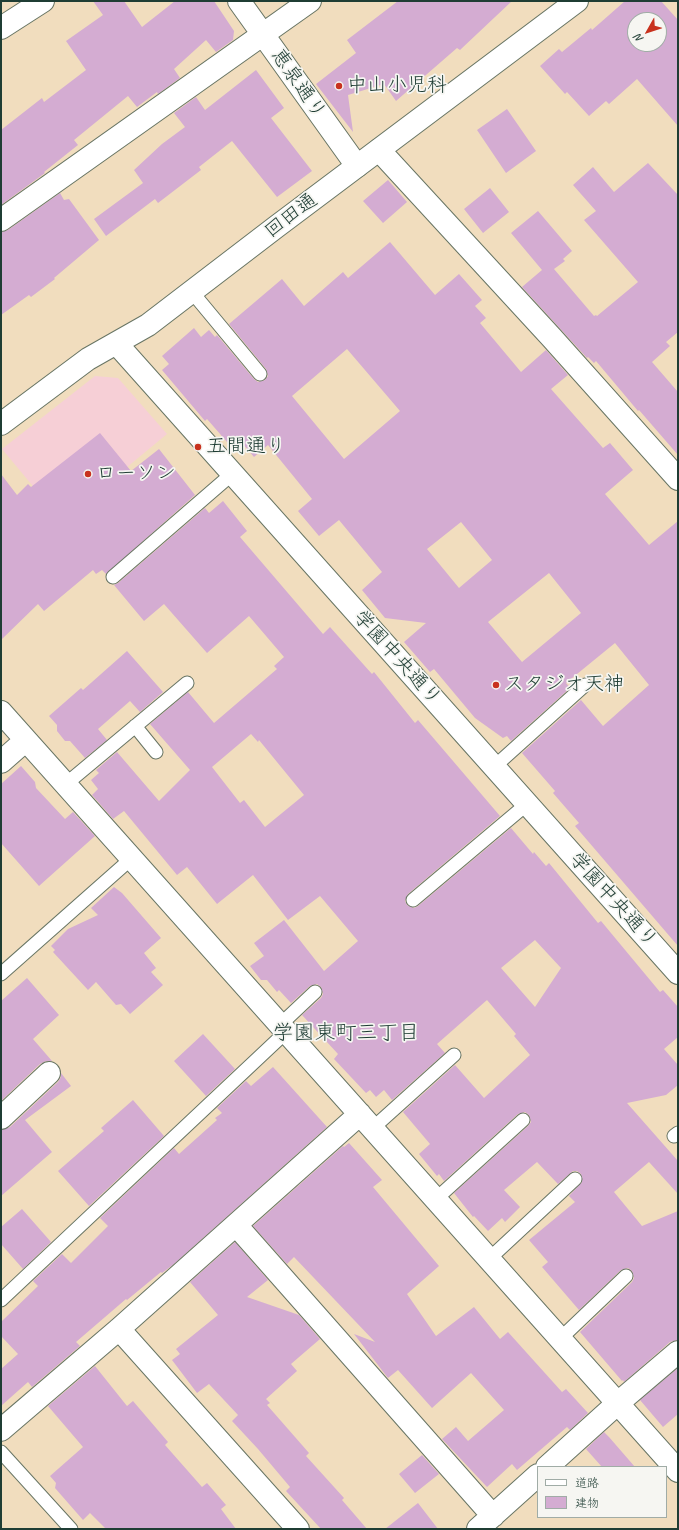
<!DOCTYPE html>
<meta charset="utf-8">
<style>
body{margin:0}
#map{position:relative;width:679px;height:1530px;overflow:hidden;background:#f1ddbe;font-family:Caveat,"Klee One",sans-serif}
canvas{display:block}
.frame{position:absolute;inset:0;border:2px solid #1f3d34;pointer-events:none}
.legend{position:absolute;left:537px;top:1466px;width:130px;height:52px;box-sizing:border-box;background:#f6f6f2;border:1px solid #a0aca6;margin:0;padding:5px 7px;list-style:none;font-size:12px;color:#1f3d34}
.legend li{display:flex;align-items:center;gap:8px;height:20px}
.legend b{width:20px;border:1px solid #a0aca6}
.north{position:absolute;left:627px;top:12px;width:40px;height:40px;box-sizing:border-box;background:#f6f6f2;border:1px solid #a0aca6;border-radius:50%;rotate:231deg;font-size:11px;font-weight:700;line-height:16px;text-align:center;color:#1f3d34}
.north::after{content:'';display:block;margin:auto;width:14px;height:18px;background:#c8321e;clip-path:polygon(50% 0,100% 100%,50% 72%,0 100%)}
</style>
<div id="map">
<canvas width="679" height="1530"></canvas>
<div class="frame"></div>
<ul class="legend">
<li><b style="height:5px;background:#fff"></b>道路</li>
<li><b style="height:11px;background:#d4acd2"></b>建物</li>
</ul>
<div class="north">N</div>
</div>
<script>
const ctx = document.querySelector('canvas').getContext('2d');
ctx.lineJoin = 'round';
function fill(path, color) { ctx.fillStyle = color; ctx.fill(path, 'evenodd'); }
const poly = rows => new Path2D(rows.map(r => 'M' + r).join(''));
function stroke(path, color, width, dash) { ctx.strokeStyle = color; ctx.lineWidth = width; ctx.lineCap = dash ? 'butt' : 'round'; ctx.setLineDash(dash || []); ctx.stroke(path); }
function drawText(font, color, halo, rows, align = 'center') {
  ctx.font = font + ' Caveat,"Klee One",sans-serif'; ctx.lineWidth = 3.5; ctx.setLineDash([]); ctx.textBaseline = 'middle'; ctx.strokeStyle = halo; ctx.fillStyle = color; for (const [text, x, y, turn = 0] of rows) {
    ctx.save(); ctx.translate(x, y); ctx.rotate((+turn || 0) * Math.PI / 180); ctx.textAlign = isNaN(turn) ? turn : align; if (halo) ctx.strokeText(text, 0, 0); ctx.fillText(text, 0, 0); ctx.restore();
  }
}
const built = poly([
 [95,376,118,378,167,434,62,521,2,449]
]);
const building = poly([
 [93,1,124,1,142,27,175,1,214,1,234,31,233,40,216,52,206,40,174,69,180,78,158,94,157,92,137,107,128,96,74,140,78,145,44,172,45,173,1,205,1,130,42,98,44,102,86,70,66,41,103,15],
 [398,1,512,1,460,50,457,48,396,101,384,84,348,95,353,132,316,84,356,53,347,40],
 [625,1,661,1,678,20,678,126,637,79,609,104,606,101,589,116,567,92,565,94,540,66,559,49,562,52,591,28,592,30],
 [635,20,659,20,659,44,635,44],
 [256,70,284,108,271,118,312,171,277,197,232,141,199,167,201,170,158,203,155,199,106,236,94,219,143,183,134,170,162,144,185,127,174,113,196,97,205,110],
 [507,109,536,151,506,173,477,130],
 [648,163,678,195,678,332,666,342,670,346,652,362,678,392,678,455,639,410,638,411,596,361,594,363,588,357,587,358,522,287,542,270,511,233,538,211,572,251,563,259,565,261,554,269,594,316,596,315,597,316,638,282,584,220,596,211,573,185,593,167,614,192],
 [388,180,407,202,383,223,363,201],
 [490,188,509,212,483,233,464,209],
 [60,193,64,200,69,199,99,240,54,278,55,279,31,297,29,295,1,315,1,232,8,230],
 [390,242,435,295,459,274,482,300,475,306,486,318,480,323,521,372,546,350,568,375,551,389,603,448,610,443,633,470,605,494,649,545,678,521,678,946,575,826,579,823,553,793,555,791,522,753,581,700,603,726,649,685,615,643,566,683,570,688,511,741,507,736,503,738,475,718,434,669,430,672,404,642,426,623,385,618,362,590,382,572,339,520,319,536,298,511,312,499,268,445,254,457,242,443,234,450,207,419,205,421,162,370,169,364,162,356,194,328,201,337,209,330,215,337,217,335,254,379,258,382,265,380,268,376,266,369,229,324,282,279,304,306,343,272,348,278],
 [347,349,400,411,344,459,292,396],
 [461,522,492,560,459,588,427,549],
 [549,573,581,613,522,662,488,622],
 [100,433,131,471,159,449,195,495,106,574,102,570,96,574,93,570,44,611,38,604,1,640,1,474,17,495,28,484,31,487],
 [223,501,247,531,240,537,323,634,330,627,372,674,374,672,415,723,418,720,500,816,408,894,405,901,407,905,414,908,418,906,511,828,533,854,534,852,546,866,549,863,598,923,601,921,660,992,663,990,678,1007,678,1037,664,1049,678,1065,678,1085,666,1095,627,1103,678,1161,678,1194,649,1162,614,1192,642,1226,678,1211,678,1340,670,1342,624,1382,623,1380,622,1381,580,1332,632,1282,634,1278,632,1271,628,1268,621,1270,579,1310,542,1267,548,1262,529,1240,575,1202,569,1196,582,1182,581,1174,577,1171,573,1171,558,1184,537,1162,504,1190,520,1207,505,1222,502,1218,488,1231,474,1216,473,1217,454,1193,528,1126,531,1122,529,1115,525,1112,518,1114,444,1181,439,1174,437,1176,419,1154,430,1144,403,1112,455,1065,484,1098,530,1055,514,1036,516,1034,487,1000,437,1044,445,1053,392,1100,384,1090,376,1097,370,1090,366,1093,334,1059,338,1054,302,1015,321,998,323,994,321,987,317,984,310,986,291,1003,279,990,277,992,267,980,261,980,250,966,264,956,254,943,284,920,324,971,358,941,320,896,288,920,253,875,217,904,187,867,177,875,124,811,113,819,92,795,98,789,91,780,99,773,96,770,117,752,159,801,190,770,150,724,188,692,214,723,277,669,274,666,284,657,249,616,207,653,164,604,144,621,114,585,118,583,205,508,209,513],
 [251,734,258,742,259,740,304,795,265,827,244,800,240,803,212,767],
 [535,940,561,968,535,1007,501,968],
 [127,651,163,692,140,712,130,701,98,729,107,740,85,758,70,741,65,741,57,731,57,725,49,716,81,688,83,690],
 [21,766,35,782,36,788,65,819,73,812,95,836,39,886,1,843,1,784],
 [114,887,122,893,161,938,144,953,156,968,151,972,163,985,130,1014,121,1004,116,1005,96,982,88,990,53,952,55,950,51,946,68,929,98,915,91,908],
 [27,978,59,1015,33,1039,52,1061,46,1061,40,1064,1,1101,1,1001],
 [203,1034,235,1069,206,1096,174,1061],
 [273,1067,327,1127,174,1264,162,1273,161,1272,127,1300,126,1299,76,1342,80,1346,32,1387,28,1382,1,1406,1,1369,18,1354,1,1336,1,1322,38,1286,33,1281,62,1254,71,1263,108,1226,100,1218,174,1148,179,1154,217,1120,215,1118,222,1113,217,1108,246,1081,251,1086],
 [61,1073,71,1086,25,1120,52,1152,1,1196,1,1130,10,1127,58,1082,61,1077],
 [133,1100,164,1136,89,1206,58,1171,104,1131,101,1128],
 [349,1143,382,1180,373,1187,439,1266,407,1294,436,1336,474,1307,500,1339,508,1332,562,1392,566,1389,588,1413,570,1430,567,1427,517,1470,512,1464,487,1487,442,1439,456,1427,468,1441,504,1410,471,1373,432,1408,398,1370,388,1378,354,1334,375,1342,294,1257,287,1264,253,1226,343,1146,344,1147],
 [22,1209,51,1242,23,1269,1,1244,1,1227],
 [235,1242,268,1280,247,1297,299,1315,320,1339,291,1364,297,1371,266,1399,270,1403,267,1405,309,1453,306,1456,344,1498,342,1500,367,1529,321,1529,286,1491,290,1487,258,1449,232,1421,238,1415,209,1384,197,1393,172,1360,180,1354,176,1349,218,1315,190,1282],
 [95,1366,127,1406,133,1401,168,1442,165,1445,202,1487,207,1483,226,1505,221,1509,236,1529,106,1529,90,1513,83,1520,55,1488,56,1483,50,1476,83,1447,48,1406],
 [678,1368,678,1414,663,1427,640,1400],
 [604,1432,609,1437,635,1467,602,1467,586,1449],
 [422,1455,439,1474,415,1493,399,1474],
 [418,1503,438,1529,385,1529]
]);
const service = poly([
 [192,292,260,374],
 [113,577,232,474],
 [135,726,156,752],
 [494,767,585,685],
 [66,784,187,683],
 [413,900,527,804],
 [1,974,132,858],
 [280,1025,315,992],
 [373,1128,454,1055],
 [674,1136,678,1133],
 [436,1199,523,1120],
 [489,1259,575,1179],
 [1,1300,286,1032],
 [560,1339,626,1276],
 [1,1452,71,1529]
]);
const minor = poly([
 [239,1,357,166],
 [1,28,43,1],
 [379,150,552,338,678,479],
 [1,220,310,1],
 [1,712,678,1471],
 [1,762,26,740],
 [1,1118,49,1073],
 [236,1225,493,1516],
 [119,1329,298,1529],
 [1,1430,119,1329,360,1114],
 [547,1467,618,1403,678,1352],
 [478,1529,538,1475]
]);
const tertiary = poly([
 [116,343,678,973],
 [1,424,88,359,148,325,276,227,577,1]
]);
const markers = [
 [339,86,4,"#c8321e"],
 [198,447,4,"#c8321e"],
 [88,474,4,"#c8321e"],
 [496,685,4,"#c8321e"]
];
const streetNames = [
 ["恵泉通り",298,84,55],
 ["回田通",291,216,-37],
 ["学園中央通り",397,658,48],
 ["学園中央通り",613,900,48]
];
const poiNames = [
 ["中山小児科",347,86],
 ["五間通り",206,447],
 ["ローソン",96,474],
 ["スタジオ天神",504,685]
];
const neighbourhoodNames = [
 ["学園東町三丁目",346,1033]
];
fill(built, '#f6cfd6');
fill(building, '#d4acd2');
stroke(service, '#687564', 15);
stroke(minor, '#687564', 24);
stroke(tertiary, '#687564', 24);
stroke(service, '#fff', 13);
stroke(minor, '#fff', 22);
stroke(tertiary, '#fff', 22);
for (const [x, y, r, color] of markers) { const dot = new Path2D(); dot.arc(x, y, r, 0, 2 * Math.PI); ctx.fillStyle = color; ctx.fill(dot); stroke(dot, '#f6f6f2', 1.5); }
drawText('20px', '#1f3d34', '#f6f6f2', streetNames);
drawText('20px', '#1f3d34', '#f6f6f2', poiNames, 'left');
drawText('21px', '#1f3d34', '#f6f6f2', neighbourhoodNames);
</script>
